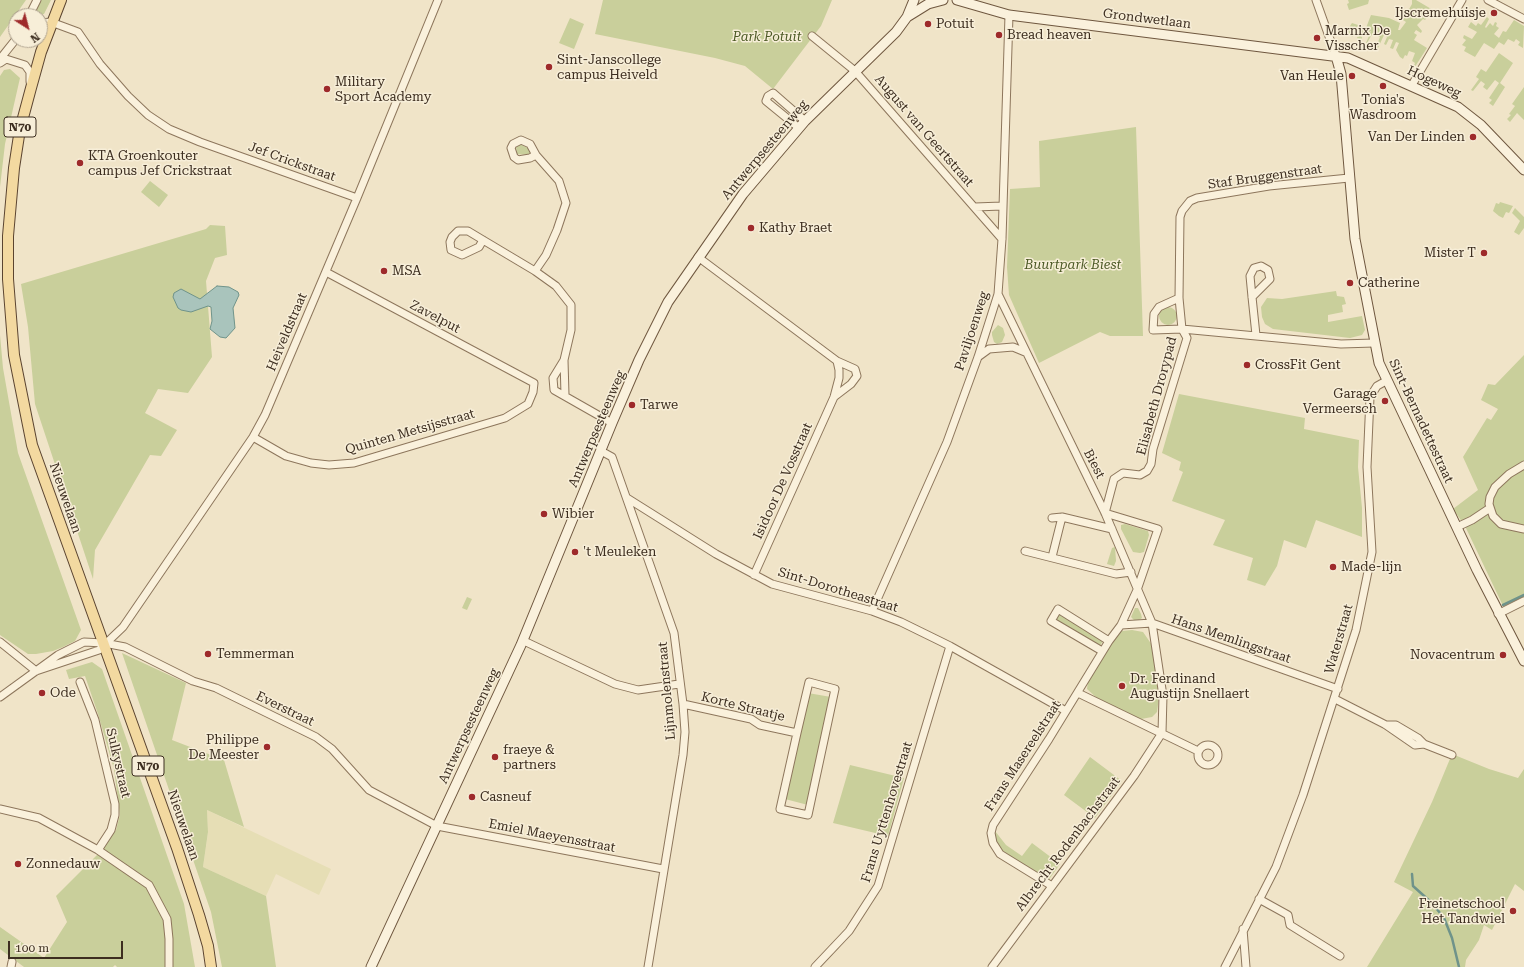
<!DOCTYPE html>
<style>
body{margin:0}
#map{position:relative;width:1524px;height:967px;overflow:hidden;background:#f0e4c8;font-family:"Roboto Serif",serif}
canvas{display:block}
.north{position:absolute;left:8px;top:8px;width:40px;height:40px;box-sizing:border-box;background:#f7eed8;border:1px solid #ada18e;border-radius:50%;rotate:144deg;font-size:11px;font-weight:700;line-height:16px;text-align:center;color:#3d2e20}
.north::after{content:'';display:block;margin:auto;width:14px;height:18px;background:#9e2a2b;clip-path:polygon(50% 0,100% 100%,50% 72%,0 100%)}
.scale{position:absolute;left:8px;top:941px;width:115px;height:18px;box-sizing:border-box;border:2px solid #3d2e20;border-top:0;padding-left:5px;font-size:12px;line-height:14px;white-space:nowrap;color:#3d2e20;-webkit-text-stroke:3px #f7eed8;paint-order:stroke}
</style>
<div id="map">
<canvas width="1524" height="967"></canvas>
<div class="north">N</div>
<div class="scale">100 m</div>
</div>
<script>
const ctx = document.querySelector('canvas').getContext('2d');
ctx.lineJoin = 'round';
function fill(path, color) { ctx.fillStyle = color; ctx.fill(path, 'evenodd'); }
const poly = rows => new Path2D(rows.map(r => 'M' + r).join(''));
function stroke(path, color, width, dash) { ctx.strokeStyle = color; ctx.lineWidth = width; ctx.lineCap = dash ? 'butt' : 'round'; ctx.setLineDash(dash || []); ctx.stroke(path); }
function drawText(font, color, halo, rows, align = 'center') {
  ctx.font = font + ' "Roboto Serif",serif'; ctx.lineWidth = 3; ctx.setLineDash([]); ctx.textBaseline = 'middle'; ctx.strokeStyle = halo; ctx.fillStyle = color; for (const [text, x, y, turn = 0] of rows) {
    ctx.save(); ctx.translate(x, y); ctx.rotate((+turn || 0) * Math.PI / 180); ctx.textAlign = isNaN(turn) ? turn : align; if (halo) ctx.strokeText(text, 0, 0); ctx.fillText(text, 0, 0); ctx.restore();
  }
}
const farmland = poly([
 [207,810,331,869,319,895,276,874,266,896,203,867,208,833]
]);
const green = poly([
 [0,0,26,0,0,37],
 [41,0,51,0,44,14,32,16],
 [603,0,832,0,821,26,773,89,745,66,715,58,595,34],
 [1348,0,1369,0,1368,4,1349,10,1347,4,1349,3],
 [1412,0,1416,0,1433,10,1425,20,1423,19,1417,25,1422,31,1421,33,1416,30,1414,33,1417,35,1414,40,1427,48,1411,73,1415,63,1412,61,1415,53,1409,51,1407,56,1405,55,1403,59,1400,57,1396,50,1399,43,1396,42,1393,49,1390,48,1393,40,1389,39,1386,45,1384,44,1387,37,1384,35,1378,48,1376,47,1380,37,1376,35,1377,32,1374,31,1367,43,1366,43,1371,31,1369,32,1365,30,1361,40,1357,38,1361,26,1366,28,1371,15,1389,18,1400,23,1398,30,1400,30,1406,22,1403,20,1412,4],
 [1487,17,1489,19,1485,27,1486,28,1490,23,1493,26,1495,22,1497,23,1496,26,1499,28,1494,34,1499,38,1503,31,1506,32,1514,20,1524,26,1523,48,1518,45,1520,42,1516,39,1514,42,1508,39,1504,45,1499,42,1494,49,1484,43,1475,57,1464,51,1466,47,1462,45,1466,40,1463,38,1464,35,1472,39,1477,32,1468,27,1471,22,1476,26,1478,23,1481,25],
 [570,18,584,24,574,49,559,43],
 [1352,23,1358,25,1353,37,1347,34,1349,33,1348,29],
 [1499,53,1513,63,1500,83,1505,87,1493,106,1489,103,1492,100,1489,98,1499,83,1495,80,1487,90,1483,87,1485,84,1481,81,1473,91,1471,90,1479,79,1476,77,1481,69,1486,72],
 [10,69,20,78,5,144,0,187,0,76,4,70],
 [1524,87,1524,120,1517,113,1510,122,1507,119,1511,115,1509,114,1515,106,1512,104],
 [1136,127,1143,336,1110,336,1100,332,1039,363,1009,295,1007,267,1010,189,1040,187,1039,141],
 [520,144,528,148,531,151,529,155,517,154,516,147],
 [150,181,168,195,159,207,141,192],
 [1500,202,1513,206,1509,213,1506,212,1503,218,1499,216,1493,211,1496,203,1499,204],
 [1515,208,1524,217,1524,228,1519,235,1514,232,1520,221,1512,213],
 [210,225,225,226,227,255,215,258,206,281,212,357,188,393,158,389,145,413,177,430,161,456,150,455,95,550,93,579,35,404,28,327,21,284,206,229],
 [1336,291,1337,296,1344,297,1346,304,1342,305,1343,312,1328,315,1328,322,1362,316,1365,330,1362,335,1350,338,1273,329,1265,324,1262,317,1261,307,1267,298,1282,299],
 '1159 316a9 9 0 1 1 18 0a9 9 0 1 1-18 0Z',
 [998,325,1003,328,1005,335,1002,342,997,344,994,342,992,335,992,332],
 [0,335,3,368,18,453,81,630,75,641,63,647,53,651,36,654,28,654,0,635],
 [1524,355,1524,599,1504,608,1465,526,1453,509,1478,490,1463,457,1487,418,1491,420,1498,409,1481,400,1488,384,1495,385],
 [1179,394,1305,418,1304,429,1359,440,1358,467,1362,508,1362,537,1316,520,1306,548,1284,540,1277,566,1265,586,1247,580,1253,558,1213,545,1225,520,1172,501,1183,472,1179,470,1181,462,1162,453],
 [1125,524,1148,531,1149,535,1144,552,1140,553,1133,552,1121,529,1121,525],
 [1115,547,1116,561,1114,566,1107,564,1112,548],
 [467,597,472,599,467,610,462,608],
 [1135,608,1138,608,1141,614,1142,618,1139,620,1134,620,1131,617],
 [1059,613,1103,641,1099,647,1055,619],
 [1132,630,1143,632,1152,645,1159,697,1157,712,1152,717,1141,719,1099,700,1087,689,1088,681,1116,635,1122,631],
 [122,653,186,683,172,740,224,760,244,827,207,810,208,832,203,867,266,896,276,967,222,967,211,912],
 [92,662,102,669,184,904,195,967,117,967,115,965,113,967,24,967,0,949,0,927,44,958,67,922,56,896,98,854,116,830,120,815,114,769,98,714,85,676,69,679,66,670],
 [808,693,831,697,808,805,785,799],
 [1452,754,1489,769,1518,778,1524,769,1524,891,1515,884,1492,930,1484,925,1479,940,1466,960,1465,967,1367,967,1413,892,1394,882,1432,802],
 [1090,757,1122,781,1095,818,1064,795],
 [850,765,904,778,888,836,833,823],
 [995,831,1006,845,1022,856,1032,843,1060,864,1048,881,1003,851,995,840]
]);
const water = poly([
 [217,286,229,287,238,292,239,295,233,308,235,328,226,338,220,337,210,329,212,321,211,307,208,306,191,312,181,310,178,308,173,297,174,293,181,289,200,299,217,286]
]);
const stream = poly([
 [1503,605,1524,595],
 [1412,874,1413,886,1432,903,1444,918,1452,938,1459,967]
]);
const street = poly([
 [1316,0,1336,56],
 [1488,0,1524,19],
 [29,16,37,0],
 [40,23,51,22,78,32,100,64,128,96,148,115,169,129,200,142,357,198],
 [812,36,855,71,1002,239],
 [0,59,16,39],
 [0,63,6,59,25,65,30,72,30,82],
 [1412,85,1462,0],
 [799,128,766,101,768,96,773,93,805,121],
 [975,207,1002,206],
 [483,240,479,247,462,255,451,250,450,242,452,237,458,231,468,231,483,240,535,271,556,286,571,305,571,330,564,360,565,395],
 [698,257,837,361,839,370,839,378,834,397,754,575],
 [535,271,546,255,557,230,566,203,559,181,536,155,530,144,521,140,513,144,511,148,514,157,518,160,530,158,536,155],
 [998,294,1105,513,1152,623,1163,696,1162,733],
 [1252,297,1270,279,1268,270,1261,266,1254,268,1250,276,1252,297,1256,335],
 [1179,298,1159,307,1154,314,1153,330,1182,329,1341,344,1374,343],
 [978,357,989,349,1013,347,1025,352],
 [564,360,553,378,554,390,612,423],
 [834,397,851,384,857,376,855,369,837,361],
 [253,437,286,456,311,463,329,465,354,463,505,418,528,404,533,392,534,383,326,272],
 [601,451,612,457,674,633,683,704,685,732,683,755,648,967],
 [1524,465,1509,474,1495,487,1490,497,1489,504,1493,516,1501,524,1524,529],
 [627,498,716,554,772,584,872,611,901,622,950,646,1066,711],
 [1052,518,1062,517,1112,529],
 [1457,527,1472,520,1490,508],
 [1025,551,1116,574,1131,572],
 [1052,557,1062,517],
 [872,611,947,442,978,357,998,294,1002,239,1009,15],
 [1498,614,1524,601],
 [1121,625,1152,623,1338,689],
 [524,641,615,684,638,690,679,684],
 [0,642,36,671],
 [1102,651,1051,621,1058,609,1109,641],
 [36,671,99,650,123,627,253,437,265,415,357,198,438,0],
 [80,682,95,720,115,804,115,815,111,830,98,850],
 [1078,693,1198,751],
 [0,697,58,655,84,642,104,643,125,647,193,681,216,688,316,737,332,749,369,790,437,826,663,869],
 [1335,699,1386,725,1415,745,1424,744,1452,755],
 [683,704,751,719,760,725,797,733,780,809,808,815,835,689,809,682,797,733],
 [1386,725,1396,725,1418,738,1424,744],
 '1198 755a10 10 0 1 1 20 0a10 10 0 1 1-20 0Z',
 [0,809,39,818,98,850,149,885,167,919,169,939,169,967],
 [1052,886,1000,854,993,843,991,833,993,825,1049,739,1109,641,1121,625,1137,590,1158,529,1105,513,1114,479,1123,473,1140,475,1147,471,1151,464,1153,449,1187,338,1182,329,1179,298,1180,217,1182,211,1190,201,1197,198,1269,186,1349,178],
 [1259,899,1288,915,1290,925,1340,956],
 [1243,929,1246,967],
 [11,967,12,962],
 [815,967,849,931,878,886,950,646],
 [992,967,1134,776,1162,733],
 [1225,967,1276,867,1303,795,1356,630,1372,552,1367,467,1370,397,1377,386,1386,381]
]);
const secondary = poly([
 [957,0,1009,15,1348,58,1458,107,1481,125,1524,170],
 [907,17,928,4,943,0],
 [1336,56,1341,74,1355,239,1379,363,1477,570,1524,661],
 [371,967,521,645,612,423,639,360,668,302,743,194,805,121,896,32,907,17,914,0]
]);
const primary = poly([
 [61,0,41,52,31,88,20,129,14,168,8,236,8,279,14,355,32,445,177,848,199,915,208,946,211,967]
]);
const markers = [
 [1494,13,4,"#9e2a2b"],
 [928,24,4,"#9e2a2b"],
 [999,35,4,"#9e2a2b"],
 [1317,38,4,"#9e2a2b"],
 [549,67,4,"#9e2a2b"],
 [1352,76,4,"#9e2a2b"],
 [1383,86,4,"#9e2a2b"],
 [327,89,4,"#9e2a2b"],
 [1473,137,4,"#9e2a2b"],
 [80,163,4,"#9e2a2b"],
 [751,228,4,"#9e2a2b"],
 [1484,253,4,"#9e2a2b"],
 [384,271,4,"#9e2a2b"],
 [1350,283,4,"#9e2a2b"],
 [1247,365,4,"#9e2a2b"],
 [1385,401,4,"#9e2a2b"],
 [632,405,4,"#9e2a2b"],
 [544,514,4,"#9e2a2b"],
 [575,552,4,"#9e2a2b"],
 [1333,567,4,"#9e2a2b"],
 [208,654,4,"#9e2a2b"],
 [1503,655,4,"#9e2a2b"],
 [1122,686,4,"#9e2a2b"],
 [42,693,4,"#9e2a2b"],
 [267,747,4,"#9e2a2b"],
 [495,757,4,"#9e2a2b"],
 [472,797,4,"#9e2a2b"],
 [18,864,4,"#9e2a2b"],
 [1513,911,4,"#9e2a2b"]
];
const shields = [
 [20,127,32],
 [148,766,32]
];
const shieldNames = [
 ["N70",20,127],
 ["N70",148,766]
];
const poiNames = [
 ["Ijscremehuisje",1486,13,"right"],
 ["Potuit",936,24],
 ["Marnix De",1325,31],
 ["Visscher",1325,46],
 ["Bread heaven",1007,35],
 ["Sint-Janscollege",557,60],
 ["campus Heiveld",557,75],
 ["Van Heule",1344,76,"right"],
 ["Military",335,82],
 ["Sport Academy",335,97],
 ["Tonia's",1383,100,"center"],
 ["Wasdroom",1383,115,"center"],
 ["Van Der Linden",1465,137,"right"],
 ["KTA Groenkouter",88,156],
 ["campus Jef Crickstraat",88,171],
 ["Kathy Braet",759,228],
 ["Mister T",1476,253,"right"],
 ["MSA",392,271],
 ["Catherine",1358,283],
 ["CrossFit Gent",1255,365],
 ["Garage",1377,394,"right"],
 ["Vermeersch",1377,409,"right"],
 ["Tarwe",640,405],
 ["Wibier",552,514],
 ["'t Meuleken",583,552],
 ["Made-lijn",1341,567],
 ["Temmerman",216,654],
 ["Novacentrum",1495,655,"right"],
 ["Dr. Ferdinand",1130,679],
 ["Augustijn Snellaert",1130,694],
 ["Ode",50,693],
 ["Philippe",259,740,"right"],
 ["De Meester",259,755,"right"],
 ["fraeye &",503,750],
 ["partners",503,765],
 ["Casneuf",480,797],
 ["Zonnedauw",26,864],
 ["Freinetschool",1505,904,"right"],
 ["Het Tandwiel",1505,919,"right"]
];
const streetNames = [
 ["Grondwetlaan",1147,19,7],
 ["Hogeweg",1434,82,25],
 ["August van Geertstraat",924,131,49],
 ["Antwerpsesteenweg",765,150,-50],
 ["Jef Crickstraat",292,162,20],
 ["Staf Bruggenstraat",1265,177,-8],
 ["Zavelput",435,317,28],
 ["Paviljoenweg",972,331,-72],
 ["Heiveldstraat",287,332,-67],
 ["Elisabeth Drorypad",1157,396,-75],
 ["Sint-Bernadettestraat",1421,421,65],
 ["Antwerpsesteenweg",597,429,-67],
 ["Quinten Metsijsstraat",410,432,-16],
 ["Biest",1094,464,63],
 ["Isidoor De Vosstraat",783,481,-66],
 ["Nieuwelaan",65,498,71],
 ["Sint-Dorotheastraat",838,590,17],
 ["Hans Memlingstraat",1231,639,19],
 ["Waterstraat",1339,639,-74],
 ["Lijnmolenstraat",667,691,-95],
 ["Korte Straatje",743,707,14],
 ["Everstraat",285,709,26],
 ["Antwerpsesteenweg",469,726,-65],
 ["Frans Masereelstraat",1023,756,-57],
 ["Sulkystraat",118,763,77],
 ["Frans Uyttenhovestraat",887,812,-73],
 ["Nieuwelaan",183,825,71],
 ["Emiel Maeyensstraat",552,836,11],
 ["Albrecht Rodenbachstraat",1068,844,-53]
];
const parkNames = [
 ["Park Potuit",767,37],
 ["Buurtpark Biest",1073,265]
];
fill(farmland, '#e6deb5');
fill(green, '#c9cf9b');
fill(water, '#a9c4bc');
stroke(water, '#6f938a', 1);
stroke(stream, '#6f938a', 2.5);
stroke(street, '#8d765c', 9);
stroke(secondary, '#6f573f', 11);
stroke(primary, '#5b4430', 12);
stroke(street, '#faf1dc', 7);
stroke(secondary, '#faf1dc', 9);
stroke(primary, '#f3d9a0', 10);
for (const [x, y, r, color] of markers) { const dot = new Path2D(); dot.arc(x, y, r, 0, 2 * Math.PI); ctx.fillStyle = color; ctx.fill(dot); stroke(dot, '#f7eed8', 1.5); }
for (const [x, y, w] of shields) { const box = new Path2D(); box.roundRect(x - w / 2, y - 10, w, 20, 3); ctx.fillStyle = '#f7eed8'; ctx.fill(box); stroke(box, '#3d2e20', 1); }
drawText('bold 12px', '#3d2e20', null, shieldNames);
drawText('13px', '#3d2e20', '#f7eed8', poiNames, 'left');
drawText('13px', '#3d2e20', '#f7eed8', streetNames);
drawText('italic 13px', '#4d5a26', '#f7eed8', parkNames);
</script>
